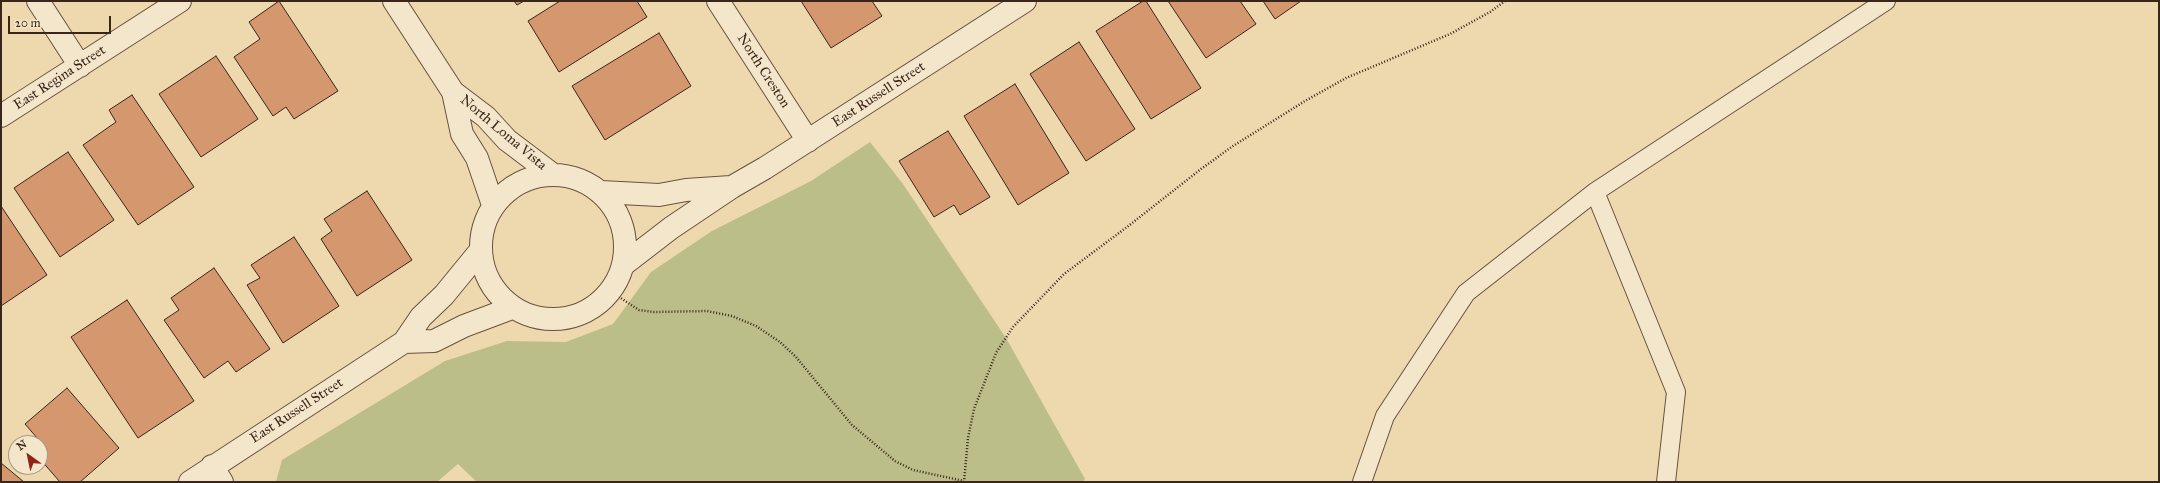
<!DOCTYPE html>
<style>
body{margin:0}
#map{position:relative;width:2160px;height:483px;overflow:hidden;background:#eed9af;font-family:"IM FELL Great Primer",serif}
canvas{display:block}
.frame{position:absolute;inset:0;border:2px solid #3a251b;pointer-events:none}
.north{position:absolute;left:8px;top:435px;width:40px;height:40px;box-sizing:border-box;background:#f4e6cb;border:1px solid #aa9985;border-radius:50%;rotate:327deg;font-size:11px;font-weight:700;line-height:16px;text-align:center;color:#3a251b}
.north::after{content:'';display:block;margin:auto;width:14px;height:18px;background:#8f2418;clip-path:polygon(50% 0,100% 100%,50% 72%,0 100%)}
.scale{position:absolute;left:8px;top:16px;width:103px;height:18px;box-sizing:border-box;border:2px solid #3a251b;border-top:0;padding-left:5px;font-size:12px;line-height:14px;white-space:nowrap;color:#3a251b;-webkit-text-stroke:3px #f4e6cb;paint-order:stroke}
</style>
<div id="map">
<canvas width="2160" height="483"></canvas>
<div class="frame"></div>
<div class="north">N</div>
<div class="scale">20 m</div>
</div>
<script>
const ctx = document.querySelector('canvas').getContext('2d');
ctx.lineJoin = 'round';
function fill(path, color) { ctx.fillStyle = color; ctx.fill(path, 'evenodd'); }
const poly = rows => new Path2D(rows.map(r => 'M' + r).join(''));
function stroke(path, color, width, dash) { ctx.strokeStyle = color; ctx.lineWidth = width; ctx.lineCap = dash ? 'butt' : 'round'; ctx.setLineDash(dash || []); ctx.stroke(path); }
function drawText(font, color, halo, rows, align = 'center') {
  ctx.font = font + ' "IM FELL Great Primer",serif'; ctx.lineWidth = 3; ctx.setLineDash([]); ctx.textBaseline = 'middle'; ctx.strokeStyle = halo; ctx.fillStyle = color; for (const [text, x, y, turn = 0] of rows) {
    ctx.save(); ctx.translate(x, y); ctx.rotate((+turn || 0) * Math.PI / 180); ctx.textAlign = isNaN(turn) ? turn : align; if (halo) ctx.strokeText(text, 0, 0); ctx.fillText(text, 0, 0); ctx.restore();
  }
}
const green = poly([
 [870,142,903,184,1006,338,1085,479,1082,482,477,482,458,464,437,482,276,482,282,460,445,361,507,341,566,342,613,324,651,272,712,231,811,181]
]);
const building = poly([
 [279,1,338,91,294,119,286,107,273,116,234,57,260,39,249,22,279,1],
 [514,1,524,1,517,5,514,1],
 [560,1,637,1,647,17,559,72,528,21,560,1],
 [801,1,872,1,882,16,831,48,801,1],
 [1143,1,1146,1,1201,88,1151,119,1096,31,1143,1],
 [1168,1,1240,1,1256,24,1206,58,1168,1],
 [1263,1,1301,1,1275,19,1263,1],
 [659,33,691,86,605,140,572,86,659,33],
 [1079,42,1135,129,1086,161,1030,74,1079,42],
 [216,56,258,119,201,157,159,94,216,56],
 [1015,84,1069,173,1018,205,964,116,1015,84],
 [132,95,194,187,138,225,83,145,116,122,109,110,132,95],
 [948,131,990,197,960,215,954,205,934,217,899,161,948,131],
 [68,152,114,220,60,257,14,188,68,152],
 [367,191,412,260,357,296,321,239,332,231,324,219,367,191],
 [1,206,47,275,1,306,1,206],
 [294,237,339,306,283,343,247,285,260,278,251,265,294,237],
 [214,268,270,349,236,372,228,361,204,378,164,320,179,310,171,298,214,268],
 [127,300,194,401,138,438,71,337,127,300],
 [67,388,119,448,80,482,60,482,40,459,40,443,33,443,38,439,25,424,67,388],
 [1,463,24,482,1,482,1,463]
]);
const path = poly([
 [616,295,639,310,654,312,707,311,732,316,756,326,780,342,796,357,852,425,895,461,913,470,964,481],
 [964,482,968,438,974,409,996,353,1013,327,1064,274,1127,227,1201,169,1233,146,1305,101,1346,78,1450,34,1490,12,1505,1]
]);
const service = poly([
 [1595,192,1676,392,1666,482],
 [1362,482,1385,416,1466,293,1595,192,1886,1]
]);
const minor = poly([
 [38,1,80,66],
 [394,1,453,92,486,117,507,140,552,174],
 [718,1,808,141],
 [453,92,462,134,477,158,493,205],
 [1,116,180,1],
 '481 247a72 72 0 1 1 144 0a72 72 0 1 1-144 0Z',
 [601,192,659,195,686,190,731,187],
 [623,265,671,228,732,187,765,168,1025,1],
 [404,342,434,341,464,326,512,308],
 [212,466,222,482],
 [190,482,404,342,421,317,444,295,480,251]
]);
const streetNames = [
 ["North Creston",763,71,57],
 ["East Regina Street",60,78,-33],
 ["East Russell Street",879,95,-33],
 ["North Loma Vista",503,133,40],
 ["East Russell Street",297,411,-33]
];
fill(green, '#bbbe88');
fill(building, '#d4976e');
stroke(building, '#3a251b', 1);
stroke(service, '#675240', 20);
stroke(minor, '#675240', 24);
stroke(path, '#3a251b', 2.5, [1, 2]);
stroke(service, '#f4e6cb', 18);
stroke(minor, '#f4e6cb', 22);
drawText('14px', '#3a251b', '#f4e6cb', streetNames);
</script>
